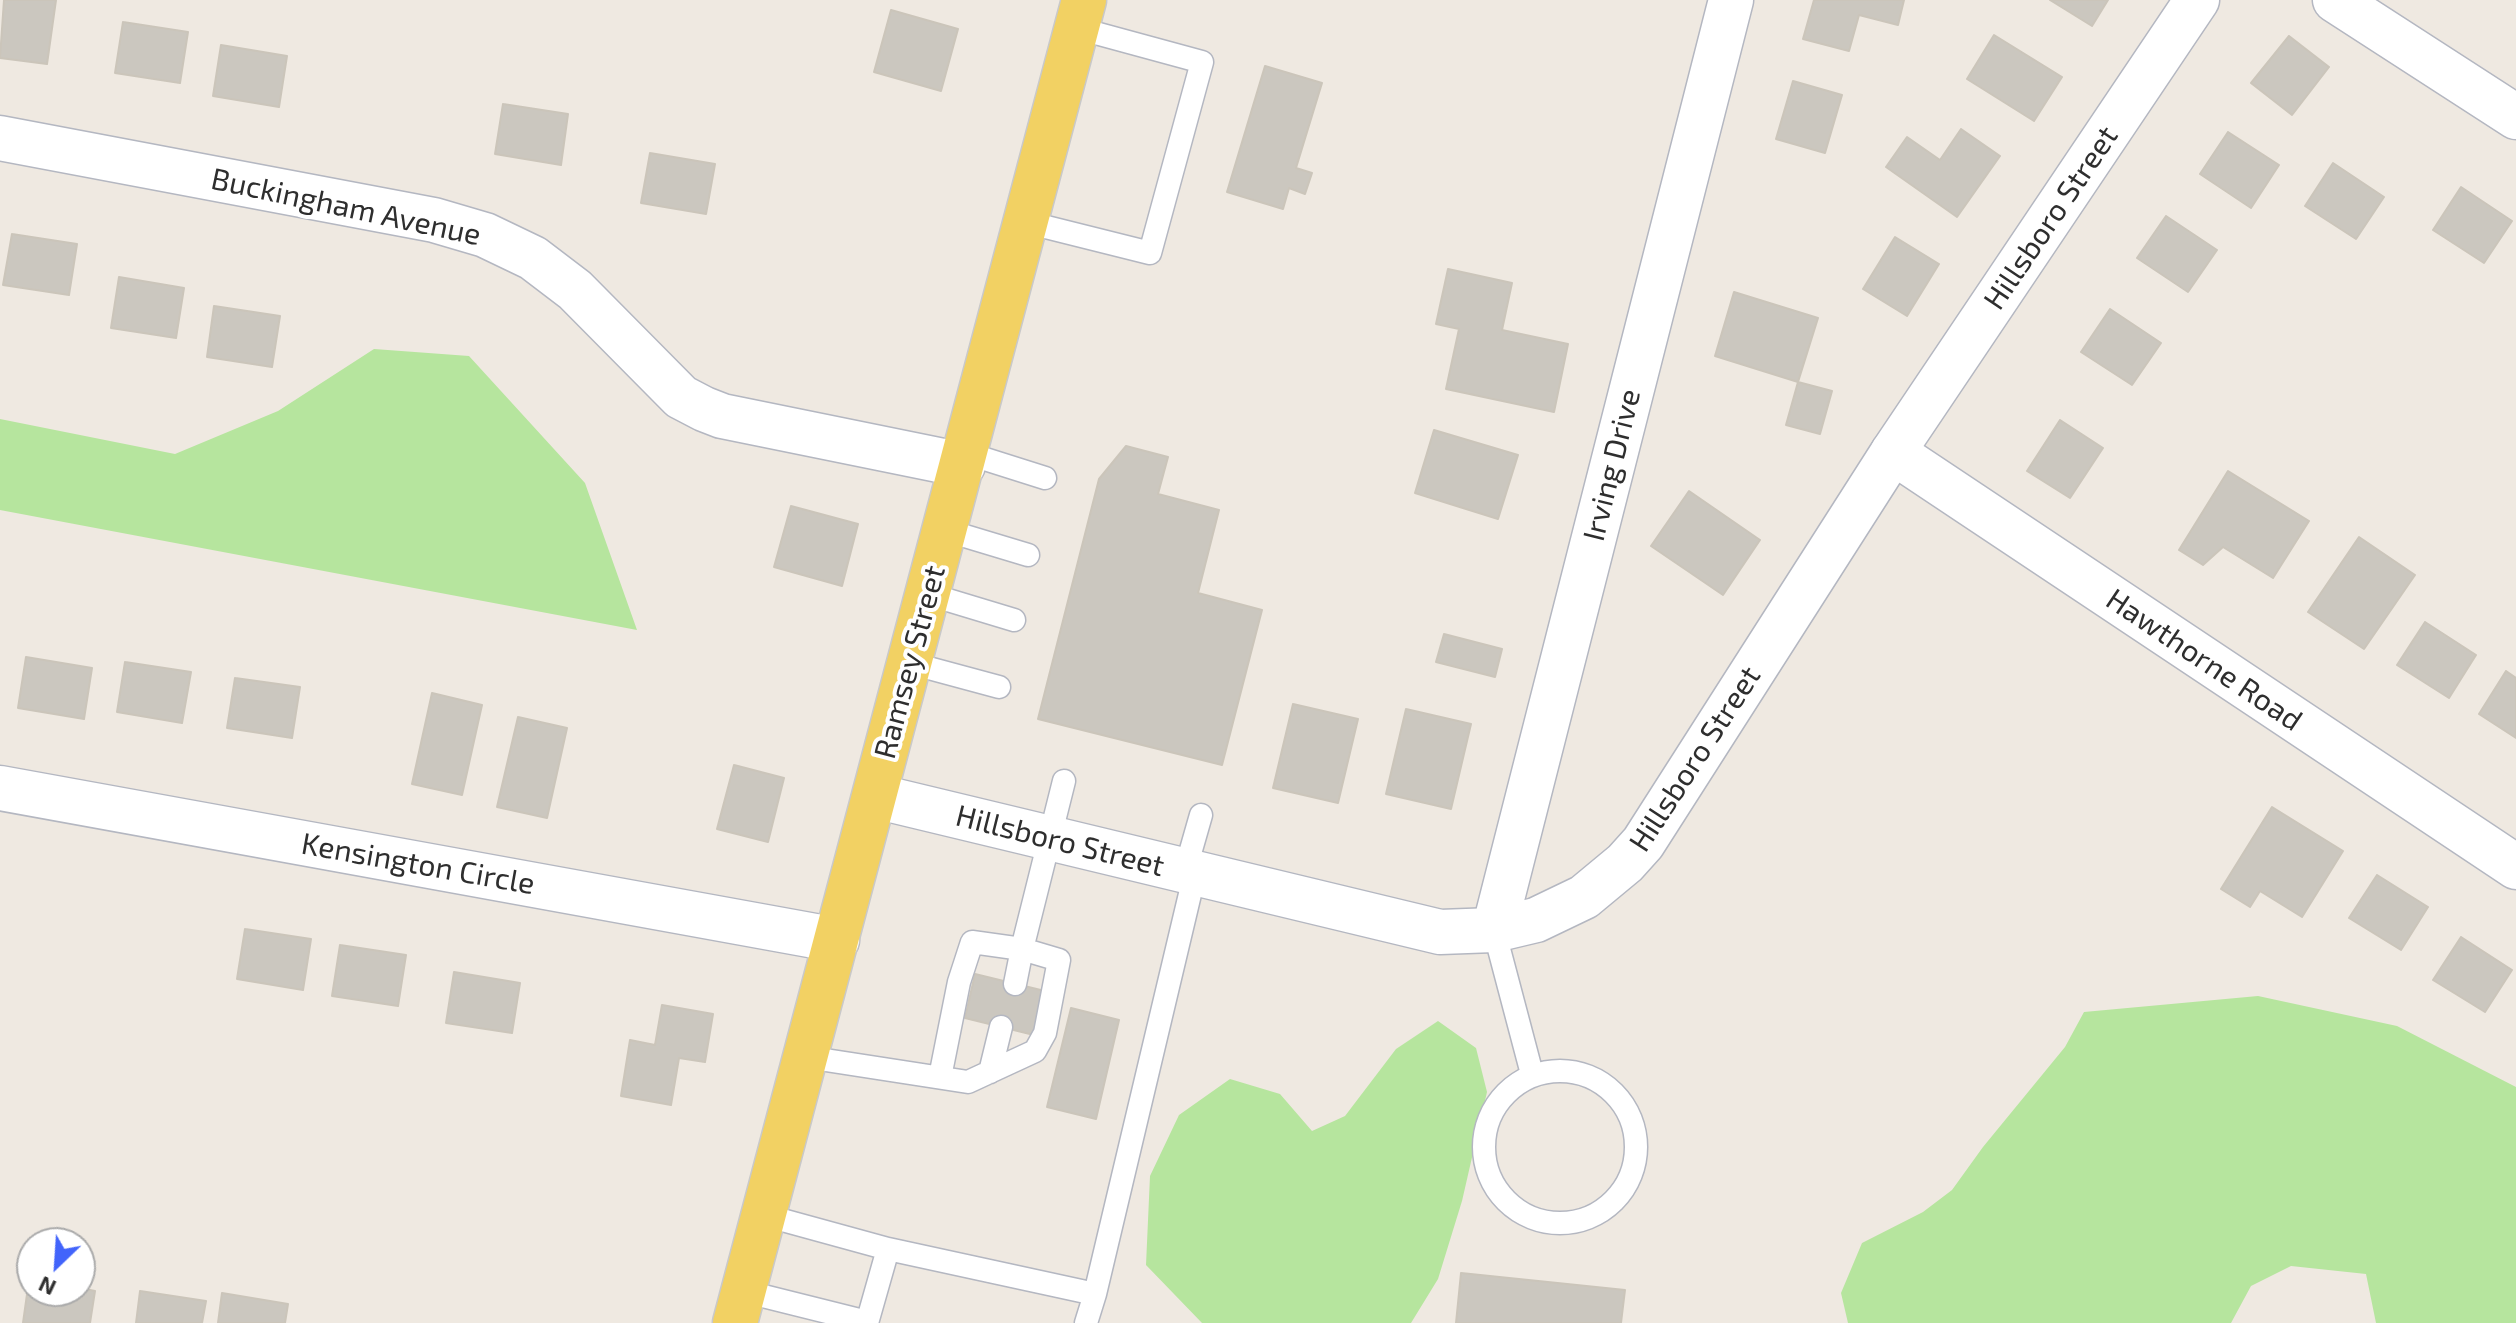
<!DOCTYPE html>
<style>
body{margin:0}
#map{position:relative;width:2516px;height:1323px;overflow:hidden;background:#efe9e1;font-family:"Exo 2",sans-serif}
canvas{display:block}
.north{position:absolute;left:16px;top:1227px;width:80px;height:80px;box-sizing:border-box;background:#fff;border:2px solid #ababab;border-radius:50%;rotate:205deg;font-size:22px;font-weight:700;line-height:32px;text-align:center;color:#2e2e2e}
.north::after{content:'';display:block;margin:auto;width:28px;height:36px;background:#4264fb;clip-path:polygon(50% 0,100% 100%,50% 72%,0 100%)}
</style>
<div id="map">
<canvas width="2516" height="1323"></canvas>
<div class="north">N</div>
</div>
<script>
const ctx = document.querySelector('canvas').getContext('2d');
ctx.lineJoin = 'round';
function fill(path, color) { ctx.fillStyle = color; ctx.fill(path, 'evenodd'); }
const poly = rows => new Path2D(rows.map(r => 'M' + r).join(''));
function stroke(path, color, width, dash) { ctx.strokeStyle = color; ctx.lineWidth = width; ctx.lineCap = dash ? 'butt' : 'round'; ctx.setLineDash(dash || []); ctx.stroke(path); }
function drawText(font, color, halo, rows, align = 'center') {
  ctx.font = font + ' "Exo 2",sans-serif'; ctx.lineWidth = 8; ctx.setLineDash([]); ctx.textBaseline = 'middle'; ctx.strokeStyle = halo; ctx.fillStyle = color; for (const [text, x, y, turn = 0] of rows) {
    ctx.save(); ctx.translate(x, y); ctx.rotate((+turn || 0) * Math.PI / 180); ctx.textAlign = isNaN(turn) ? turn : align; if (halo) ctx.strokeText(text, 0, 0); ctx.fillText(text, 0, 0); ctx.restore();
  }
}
const green = poly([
 [374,349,469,356,585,483,637,630,0,510,0,419,175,454,278,411],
 [2258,996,2397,1026,2516,1087,2516,1323,2376,1323,2366,1274,2291,1266,2251,1286,2231,1323,1848,1323,1841,1293,1862,1243,1923,1212,1952,1190,1983,1147,2065,1047,2084,1012],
 [1438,1021,1476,1048,1487,1092,1462,1201,1438,1279,1411,1323,1202,1323,1146,1265,1150,1176,1179,1115,1230,1079,1280,1094,1312,1131,1345,1116,1396,1049]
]);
const building = poly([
 [4,0,56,0,47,64,0,58,4,0],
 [1814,0,1904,0,1898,25,1859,15,1849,51,1803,39,1814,0],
 [2050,0,2108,0,2092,26,2050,0],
 [891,10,958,29,941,91,874,72,891,10],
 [123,22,188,32,180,83,115,73,123,22],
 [1994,35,2062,77,2034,121,1967,79,1994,35],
 [2289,36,2329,67,2292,115,2251,83,2289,36],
 [221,45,287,56,279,107,213,96,221,45],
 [1265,66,1322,83,1296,168,1312,173,1305,194,1289,188,1283,209,1227,192,1265,66],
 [1793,81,1842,95,1825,153,1776,139,1793,81],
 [503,104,568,114,561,165,495,154,503,104],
 [1961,129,2000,156,1957,217,1886,167,1907,137,1940,160,1961,129],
 [2228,132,2279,165,2251,208,2200,174,2228,132],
 [650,153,715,164,706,214,641,203,650,153],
 [2333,163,2384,197,2356,239,2305,206,2333,163],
 [2461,187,2512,221,2484,263,2433,230,2461,187],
 [2166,216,2217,250,2188,292,2137,258,2166,216],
 [12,234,77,244,69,295,3,285,12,234],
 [1895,237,1939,264,1907,316,1863,289,1895,237],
 [1448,269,1512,283,1502,330,1568,344,1554,412,1446,389,1459,329,1436,324,1448,269],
 [119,277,184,288,176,338,111,328,119,277],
 [1734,292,1818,318,1798,382,1715,356,1734,292],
 [214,306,280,316,272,367,207,357,214,306],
 [2110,309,2161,343,2132,385,2081,352,2110,309],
 [1798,382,1832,391,1820,434,1786,425,1798,382],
 [2060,420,2103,448,2070,498,2027,471,2060,420],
 [1434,430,1518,455,1498,519,1415,493,1434,430],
 [1126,446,1168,457,1158,494,1219,510,1198,593,1262,610,1222,765,1038,719,1099,479,1126,446],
 [2228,471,2309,521,2273,578,2223,547,2203,565,2179,550,2228,471],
 [1689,491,1760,540,1723,595,1651,546,1689,491],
 [791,506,858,524,842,586,774,567,791,506],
 [2359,537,2415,575,2364,649,2308,612,2359,537],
 [2425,622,2476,655,2449,698,2397,665,2425,622],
 [1444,634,1502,649,1495,677,1436,662,1444,634],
 [26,657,92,668,84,719,18,708,26,657],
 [125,662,191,672,182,723,117,712,125,662],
 [2506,671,2516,678,2516,738,2479,714,2506,671],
 [235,678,300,687,292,738,227,728,235,678],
 [432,693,482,705,462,795,412,784,432,693],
 [1293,704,1358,719,1338,803,1273,788,1293,704],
 [1406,709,1471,724,1451,809,1386,794,1406,709],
 [518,717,567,728,547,818,497,807,518,717],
 [734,765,784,778,768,842,717,829,734,765],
 [2272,807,2343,851,2302,917,2260,891,2250,907,2221,889,2272,807],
 [2377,875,2428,907,2401,950,2349,918,2377,875],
 [245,929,311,939,303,990,237,979,245,929],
 [2461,937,2512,970,2485,1012,2433,980,2461,937],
 [340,945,406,955,398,1006,332,996,340,945],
 [454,972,520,983,512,1033,446,1023,454,972],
 [975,974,1049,992,1038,1036,965,1018,975,974],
 [662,1005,713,1014,705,1062,679,1058,671,1105,621,1096,630,1040,655,1045,662,1005],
 [1071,1008,1119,1020,1096,1119,1047,1107,1071,1008],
 [1461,1273,1625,1290,1621,1323,1456,1323,1461,1273],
 [29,1280,32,1281,32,1291,80,1291,80,1288,95,1291,90,1323,23,1323,29,1280],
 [140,1291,206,1301,202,1323,136,1323,140,1291],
 [222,1293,288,1304,285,1323,218,1323,222,1293]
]);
const service = poly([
 [1026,222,1150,253,1202,62,1077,28],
 [966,453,1045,478],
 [945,530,1028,555],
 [928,594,1014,620],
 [910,663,999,687],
 [1185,871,1201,815],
 [1494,930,1532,1074],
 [806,1057,968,1082,1035,1051,1045,1033,1059,960,1022,949,1015,984],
 '1484 1147a76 76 0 1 1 152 0a76 76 0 1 1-152 0Z',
 [990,1072,1001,1027],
 [940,1077,959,982,972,942,1022,949,1064,781],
 [764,1215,888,1249],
 [743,1291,867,1322],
 [867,1323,888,1249,1095,1294],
 [1086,1323,1095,1294,1195,873]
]);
const minor = poly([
 [2335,0,2516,117],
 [0,138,434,220,485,235,533,258,575,290,681,397,704,409,722,416,963,465],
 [1893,452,2516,867],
 [0,788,837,940],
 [1494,930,1731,0]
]);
const tertiary = poly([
 [875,796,1440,932,1494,930,1536,920,1584,897,1625,863,1643,843,1893,452,2197,0]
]);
const primary = poly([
 [735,1323,1084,0]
]);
const streetNames = [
 ["Buckingham Avenue",346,207,12],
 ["Hillsboro Street",2051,218,-56],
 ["Irving Drive",1612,465,-76],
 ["Hawthorne Road",2204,660,34],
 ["Ramsey Street",910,662,-75],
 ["Hillsboro Street",1695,759,-57],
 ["Hillsboro Street",1060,841,14],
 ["Kensington Circle",418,864,10]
];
fill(green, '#b6e59e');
fill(building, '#cbc7bf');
stroke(building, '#cbc5ba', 2);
stroke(service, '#b4b7c1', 25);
stroke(minor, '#b4b7c1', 47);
stroke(tertiary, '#b4b7c1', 47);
stroke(primary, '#c9c9c9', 47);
stroke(service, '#fff', 22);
stroke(minor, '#fff', 44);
stroke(tertiary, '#fff', 44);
stroke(primary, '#f2d163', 44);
drawText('30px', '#2e2e2e', '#fff', streetNames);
</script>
